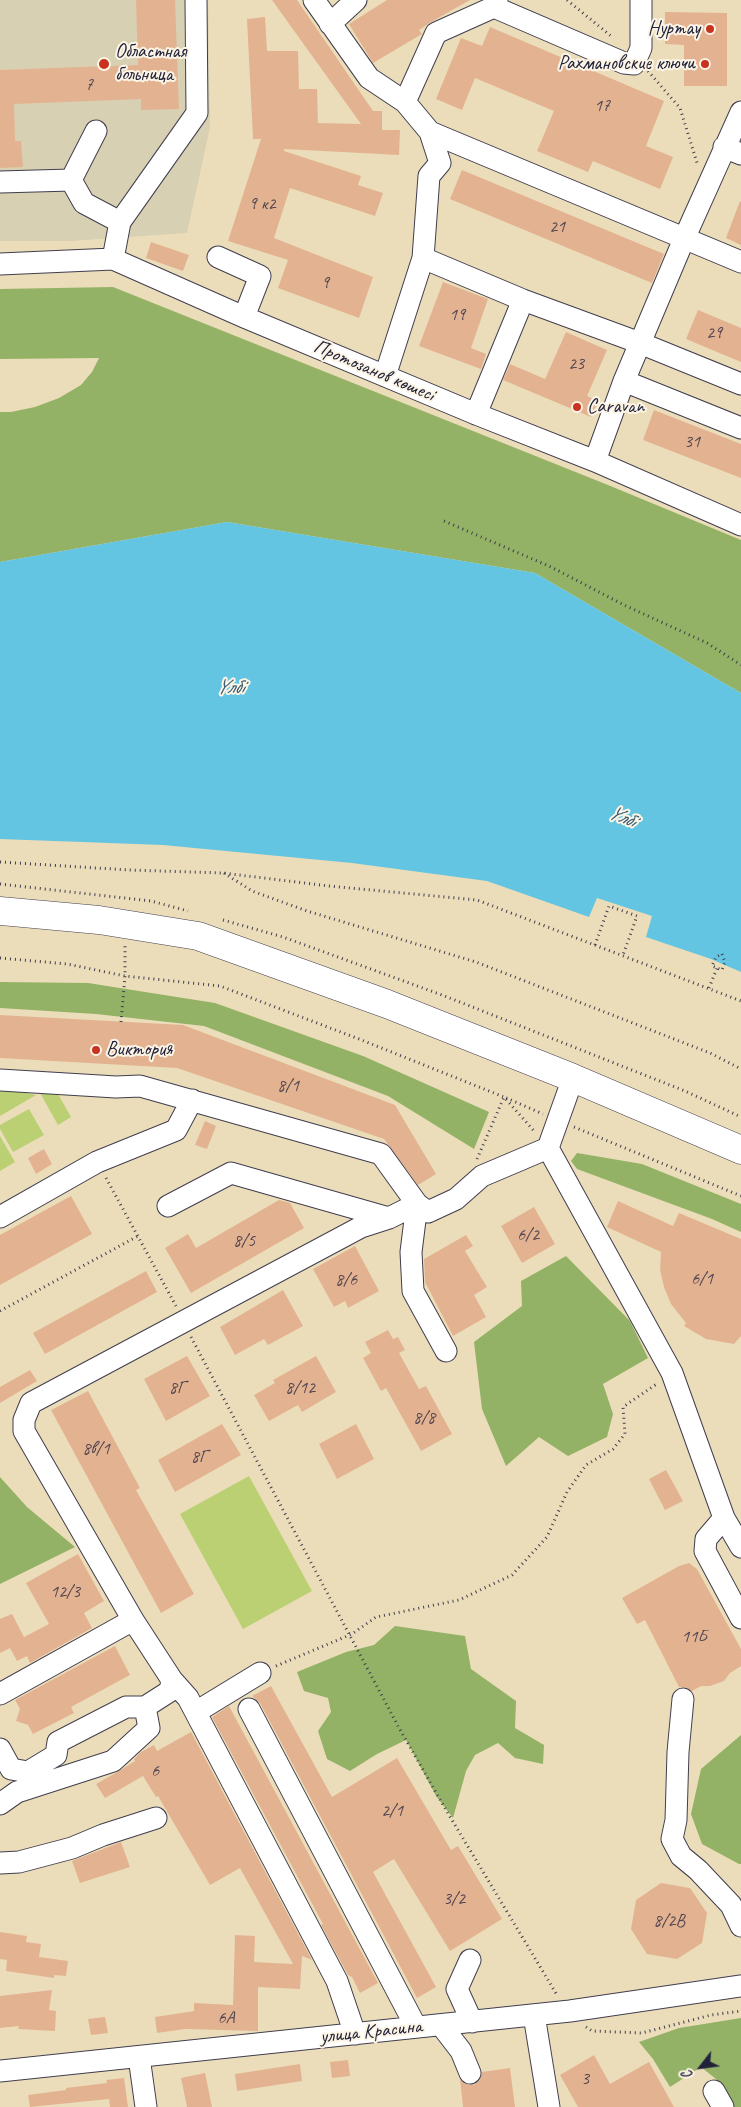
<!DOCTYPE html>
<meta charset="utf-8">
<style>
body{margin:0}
#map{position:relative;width:741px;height:2107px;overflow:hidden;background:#ecddba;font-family:Caveat,sans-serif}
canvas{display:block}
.north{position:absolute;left:676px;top:2042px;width:50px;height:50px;-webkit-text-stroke:4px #fcf5e5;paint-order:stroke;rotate:240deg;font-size:14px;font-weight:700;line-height:20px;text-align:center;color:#22223b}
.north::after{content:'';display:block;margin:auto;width:18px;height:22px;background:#22223b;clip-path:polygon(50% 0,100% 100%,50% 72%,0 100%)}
</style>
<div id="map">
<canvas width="741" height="2107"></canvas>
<div class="north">С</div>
</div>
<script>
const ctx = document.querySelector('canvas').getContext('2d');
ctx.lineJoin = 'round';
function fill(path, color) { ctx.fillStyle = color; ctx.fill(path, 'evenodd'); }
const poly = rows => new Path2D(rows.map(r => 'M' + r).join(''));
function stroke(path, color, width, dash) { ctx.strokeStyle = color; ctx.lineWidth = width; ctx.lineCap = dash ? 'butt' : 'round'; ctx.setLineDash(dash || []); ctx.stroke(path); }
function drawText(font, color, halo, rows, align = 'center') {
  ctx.font = font + ' Caveat,sans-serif'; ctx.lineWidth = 4; ctx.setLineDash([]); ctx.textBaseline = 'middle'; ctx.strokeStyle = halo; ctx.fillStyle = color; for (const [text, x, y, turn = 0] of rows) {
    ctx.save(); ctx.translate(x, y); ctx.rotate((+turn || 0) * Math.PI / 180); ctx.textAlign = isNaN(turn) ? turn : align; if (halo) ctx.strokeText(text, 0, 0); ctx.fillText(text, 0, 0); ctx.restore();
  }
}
const built = poly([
 [0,0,208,0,210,127,187,233,71,241,0,241]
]);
const green = poly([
 [53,1085,71,1117,58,1125,40,1093],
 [0,1088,36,1095,0,1116],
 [29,1109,44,1135,13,1152,0,1129,0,1125],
 [0,1136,15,1162,0,1171],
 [249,1476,312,1591,243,1629,180,1514]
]);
const forest = poly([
 [113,287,608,485,741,540,741,693,535,573,227,522,0,562,0,412,11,412,35,407,59,398,81,385,92,372,99,358,0,359,0,289],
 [0,982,88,983,215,1003,363,1056,489,1112,474,1149,388,1096,204,1026,96,1014,0,1008],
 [577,1153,642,1164,741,1204,741,1232,712,1219,577,1169,571,1161],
 [566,1256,630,1321,648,1358,603,1384,613,1414,607,1437,568,1456,539,1437,506,1466,482,1409,474,1342,522,1306,521,1281],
 [0,1477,27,1507,75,1547,0,1584],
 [395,1626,465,1636,471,1669,516,1701,515,1728,544,1745,543,1764,515,1758,498,1743,475,1755,466,1771,453,1818,436,1796,406,1740,377,1754,350,1771,327,1759,318,1731,331,1712,328,1698,304,1691,297,1672,346,1652,374,1645],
 [741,1735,741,1864,739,1864,702,1844,691,1814,701,1769],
 [741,2018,741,2107,731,2107,716,2079,701,2067,670,2087,653,2059,639,2042,679,2028]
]);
const water = poly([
 [227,522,535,573,741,693,741,972,711,959,646,937,652,916,597,898,589,917,487,881,352,863,163,845,0,839,0,562]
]);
const building = poly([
 [136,0,175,0,179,109,141,110,141,99,14,104,15,141,21,141,23,167,0,168,0,70,138,65],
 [272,0,297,0,373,111,382,111,382,130,400,130,399,155,284,149,284,151,361,176,358,185,383,193,375,216,290,188,274,238,373,277,359,318,278,288,288,260,228,241,261,139,253,139,247,19,265,17,267,51,298,51,299,89,317,89,318,123,361,124],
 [387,0,470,0,431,22,419,30,422,34,373,63,349,24],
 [665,12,727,13,727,86,684,86,684,45,665,44],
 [490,27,664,101,646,146,673,157,660,189,593,161,588,172,537,151,554,111,475,78,462,110,436,99,461,38,482,46],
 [462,170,664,254,652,283,450,199],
 [740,201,741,202,741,245,726,238],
 [151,242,189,255,183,271,146,258],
 [443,282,488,299,471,348,486,354,481,369,419,346],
 [698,310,741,328,741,362,686,339],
 [566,332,607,350,587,396,598,401,591,417,503,380,510,364,545,379],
 [654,410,741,444,741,478,643,440],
 [0,1015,183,1025,395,1105,436,1174,418,1185,384,1139,177,1068,0,1058],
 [205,1121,216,1126,207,1149,195,1145],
 [44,1149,52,1164,36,1174,28,1158],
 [71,1196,92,1234,0,1285,0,1235],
 [279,1200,290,1203,304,1228,191,1293,165,1248,188,1234,196,1248],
 [618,1201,673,1226,679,1213,741,1239,741,1336,734,1344,706,1339,684,1326,686,1323,671,1304,664,1287,660,1270,661,1252,607,1227],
 [534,1207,555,1244,522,1263,501,1226],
 [466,1235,473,1246,465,1251,487,1287,474,1295,486,1317,453,1336,425,1282,424,1259],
 [355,1246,379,1291,348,1308,345,1301,334,1307,313,1269],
 [146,1271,157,1292,45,1354,33,1333],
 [283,1290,303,1326,268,1345,264,1339,235,1355,220,1327],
 [388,1330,393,1339,398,1337,405,1350,399,1353,419,1389,426,1386,452,1434,421,1451,386,1388,381,1391,363,1358,371,1353,365,1342],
 [187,1356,210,1396,166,1421,144,1379],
 [316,1356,336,1392,302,1412,298,1405,269,1421,254,1395,275,1383,273,1380],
 [30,1370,37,1381,0,1403,0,1387],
 [88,1391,140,1488,136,1490,194,1594,161,1613,51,1410],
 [222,1424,241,1455,175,1492,158,1460],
 [356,1424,374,1459,337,1479,319,1444],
 [666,1470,683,1501,665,1510,649,1479],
 [78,1554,104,1601,84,1613,92,1628,30,1663,27,1656,17,1661,10,1648,0,1653,0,1619,12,1614,24,1637,49,1624,26,1583],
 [689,1563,697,1569,741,1649,741,1666,730,1673,724,1681,710,1686,701,1686,692,1691,685,1687,679,1687,645,1620,637,1624,622,1598,679,1566],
 [115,1646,130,1675,71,1707,74,1713,33,1734,28,1725,16,1721,20,1709,15,1700],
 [271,1686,332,1797,397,1758,451,1850,458,1846,502,1919,450,1951,394,1859,373,1872,436,1987,417,1998,260,1703,252,1696],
 [229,1706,378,1983,360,1993,352,1977,348,1975,321,1925,323,1924,212,1717],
 [191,1732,312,1960,302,1956,300,1989,258,1987,258,2031,185,2029,157,2033,155,2017,194,2011,194,2003,233,2005,235,1935,255,1936,254,1962,293,1964,240,1868,210,1885,158,1796,156,1797,143,1776,105,1798,96,1784,121,1770,135,1761,134,1759,141,1752,154,1745,157,1751],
 [121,1842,130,1867,80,1883,72,1861],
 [661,1883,690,1888,707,1913,702,1943,677,1959,647,1954,631,1929,636,1900],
 [0,1932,27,1936,26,1942,41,1944,39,1957,68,1961,66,1976,54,1975,54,1978,6,1971,7,1960,0,1959],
 [52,1990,49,2010,56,2011,55,2031,18,2029,19,2026,0,2028,0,1996],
 [105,2017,108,2033,91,2035,88,2019],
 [594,2055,610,2084,649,2062,674,2107,578,2107,560,2075],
 [348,2060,350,2076,332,2078,330,2062],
 [300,2064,302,2081,237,2091,235,2074],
 [510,2068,515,2107,463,2107,460,2079,468,2085,474,2085,480,2080,482,2072],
 [205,2073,212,2107,187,2107,181,2078],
 [124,2078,128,2107,110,2107,109,2099,30,2107,28,2095,66,2090,66,2088,107,2083,106,2080]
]);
const path = poly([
 [567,0,611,36],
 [648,71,680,108,698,166],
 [444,521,551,567,624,605,707,643,741,665],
 [0,862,129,870,223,873,329,886,477,900,741,1001],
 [224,873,252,891,307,911,476,962,710,1053,741,1069],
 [0,884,151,901,188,911],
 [223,920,283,937,442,995,685,1091,741,1117],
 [595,945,609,906,637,916,623,955],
 [722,954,725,962,722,970,712,966,716,957,722,954],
 [0,958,67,964,125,976,220,986,359,1039,504,1097,535,1132],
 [709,988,717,968],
 [121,1022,125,976,125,945],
 [574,1127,741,1196],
 [477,1159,504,1097,543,1114],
 [106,1178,176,1306],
 [0,1311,138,1236],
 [191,1337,398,1726,446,1810,557,1995],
 [276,1666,352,1634,376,1617,459,1600,512,1575,547,1537,567,1492,586,1465,613,1449,625,1434,623,1407,658,1383],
 [586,2027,592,2031,642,2033,711,2015,741,2011]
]);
const minor = poly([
 [314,0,369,78,405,102,430,132,440,163,429,176,423,258,385,376],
 [494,7,624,63,634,64,641,48,641,0],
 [330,24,356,0],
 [405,102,436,33,494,7,497,0],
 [96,131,71,180,84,203,120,222],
 [430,132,741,262],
 [724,147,741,154],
 [0,182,71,180],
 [218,257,260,276,244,317],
 [423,258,523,300,640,343,741,384],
 [113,259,120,222,197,113,196,0],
 [0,264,113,259,244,317,476,414,595,461,741,525],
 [624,381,741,428],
 [476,414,523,300],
 [595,461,624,381,684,239,741,112],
 [573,1078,548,1148,672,1373,724,1518,741,1547],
 [0,1080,116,1087,140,1086,381,1154,417,1204,428,1212,456,1199,482,1176,548,1148],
 [417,1204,411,1252,413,1291,446,1351],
 [168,1206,231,1173,389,1218],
 [0,1217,97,1162,176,1130,192,1100],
 [724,1518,706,1539,705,1551,741,1618],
 [133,1620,24,1431,24,1420,31,1403,361,1227,389,1218,417,1204],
 [172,1680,188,1698,337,1981,355,2034],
 [0,1694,133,1620,172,1680,170,1691,145,1707,126,1707,58,1742,56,1755,28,1772,11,1769,0,1749],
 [683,1699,678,1752,676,1820,672,1839,681,1856,698,1870,731,1905,741,1926],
 [249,1709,416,2027],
 [196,1712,260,1673],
 [0,1804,17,1792,113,1761,149,1728,145,1707],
 [0,1863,19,1862,72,1848,103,1835,156,1818],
 [470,1960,457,1989,472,2022],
 [534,2015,549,2107],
 [441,2025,461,2051,470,2073],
 [139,2057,146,2107],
 [0,2071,570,2011,741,1986],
 [714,2091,723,2107]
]);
const major = poly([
 [0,911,99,920,198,936,387,1004,573,1078,741,1150]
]);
const markers = [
 [710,29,5,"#c8321e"],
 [104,64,6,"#c8321e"],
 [705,64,5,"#c8321e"],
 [577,407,5,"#c8321e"],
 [96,1050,5,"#c8321e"]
];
const numberNames = [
 ["7",89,85],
 ["17",602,106],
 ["9 к2",262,204],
 ["21",557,227],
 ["9",325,283],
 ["19",457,315],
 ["29",714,333],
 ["23",576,364],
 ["31",692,442],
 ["8/1",288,1086],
 ["6/2",528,1235],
 ["8/5",244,1241],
 ["6/1",702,1279],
 ["8/6",346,1280],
 ["8Г",177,1388],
 ["8/12",300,1388],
 ["8/8",424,1418],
 ["8в/1",96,1449],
 ["8Г",199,1457],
 ["12/3",65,1592],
 ["11Б",694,1637],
 ["6",155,1771],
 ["2/1",392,1811],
 ["3/2",454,1899],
 ["8/2В",669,1921],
 ["6А",226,2018],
 ["3",585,2079]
];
const poiNames = [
 ["Нуртау",700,29,"right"],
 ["Областная",115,52],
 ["больница",115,75],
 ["Рахмановские ключи",695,64,"right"],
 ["Caravan",587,407],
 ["Виктория",106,1050]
];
const streetNames = [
 ["Протозанов көшесі",374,371,23],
 ["улица Красина",371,2032,-6]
];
const waterNames = [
 ["Үлбі",230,687],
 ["Үлбі",622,817,22]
];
fill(built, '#d8d0b2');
fill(green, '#bad073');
fill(forest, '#93b265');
fill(water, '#63c5e1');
fill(building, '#e3b391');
stroke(minor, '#403e4e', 23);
stroke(major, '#403e4e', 29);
stroke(path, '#403e4e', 3, [1, 4]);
stroke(minor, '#fff', 21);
stroke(major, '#fff', 28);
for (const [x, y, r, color] of markers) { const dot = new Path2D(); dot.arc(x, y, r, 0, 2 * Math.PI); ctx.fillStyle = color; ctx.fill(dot); stroke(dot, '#fcf5e5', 2); }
drawText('18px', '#524650', null, numberNames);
drawText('20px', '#22223b', '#fcf5e5', poiNames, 'left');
drawText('20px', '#22223b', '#fcf5e5', streetNames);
drawText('italic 21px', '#395b75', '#fcf5e5', waterNames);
</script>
